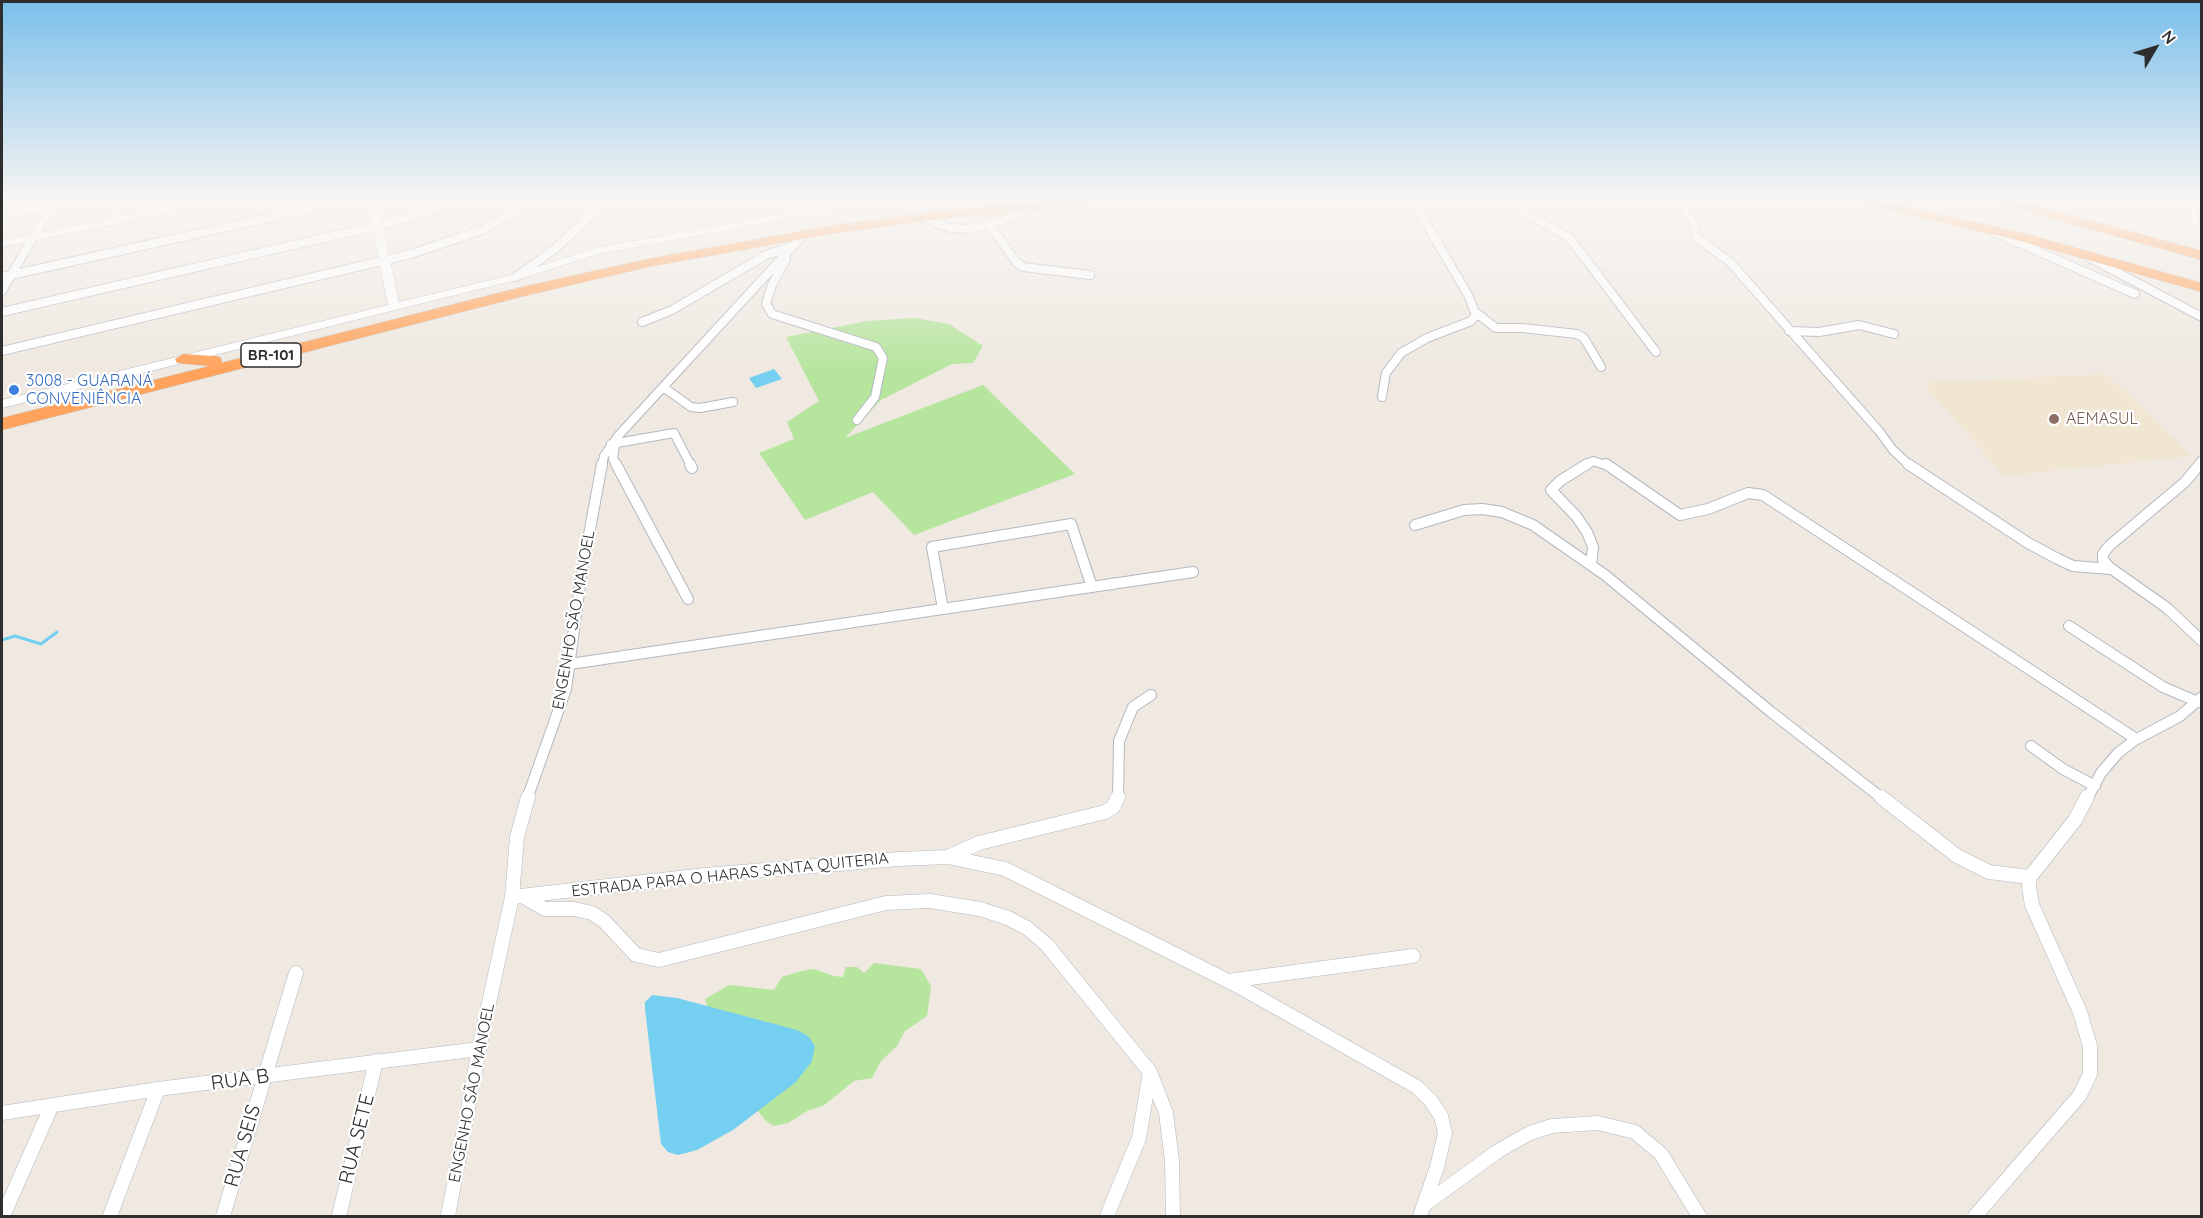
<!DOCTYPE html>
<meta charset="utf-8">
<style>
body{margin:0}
#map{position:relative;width:2203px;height:1218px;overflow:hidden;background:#efe9e1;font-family:Quicksand,sans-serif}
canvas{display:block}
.frame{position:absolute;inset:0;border:3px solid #2e2e2e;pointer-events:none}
.north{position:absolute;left:2125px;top:18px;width:60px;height:60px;-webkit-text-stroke:4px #fff;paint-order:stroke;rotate:52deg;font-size:16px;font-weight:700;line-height:24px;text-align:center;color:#2e2e2e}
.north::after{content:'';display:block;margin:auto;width:21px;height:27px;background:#2e2e2e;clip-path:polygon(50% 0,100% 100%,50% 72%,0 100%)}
</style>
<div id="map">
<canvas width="2203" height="1218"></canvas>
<div class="frame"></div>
<div class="north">N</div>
</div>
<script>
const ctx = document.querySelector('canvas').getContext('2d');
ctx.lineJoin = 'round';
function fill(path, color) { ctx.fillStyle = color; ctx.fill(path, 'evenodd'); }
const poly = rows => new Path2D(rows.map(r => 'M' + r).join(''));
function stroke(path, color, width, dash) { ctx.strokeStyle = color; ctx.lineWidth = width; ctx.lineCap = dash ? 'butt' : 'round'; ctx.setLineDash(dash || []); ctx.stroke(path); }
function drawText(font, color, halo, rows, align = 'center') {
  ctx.font = font + ' Quicksand,sans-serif'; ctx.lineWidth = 4.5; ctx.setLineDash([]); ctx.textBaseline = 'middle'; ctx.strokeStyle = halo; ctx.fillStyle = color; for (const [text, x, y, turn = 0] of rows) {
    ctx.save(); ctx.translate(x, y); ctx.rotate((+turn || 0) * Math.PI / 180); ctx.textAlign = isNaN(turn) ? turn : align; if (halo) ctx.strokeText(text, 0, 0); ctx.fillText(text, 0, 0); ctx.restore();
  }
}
const education = poly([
 [2106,374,2192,456,2004,476,1923,383]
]);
const green = poly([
 [915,318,949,324,983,346,973,363,952,364,881,400,845,438,983,385,1075,474,914,535,873,492,805,520,759,453,794,439,787,422,819,401,786,337,867,321],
 [874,963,921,969,931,986,927,1016,905,1031,897,1046,881,1061,872,1078,854,1081,823,1106,807,1111,788,1123,774,1126,766,1121,758,1111,748,1105,752,1018,708,1008,705,999,729,985,774,990,782,977,801,971,814,969,834,976,843,977,846,967,857,967,864,973]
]);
const water = poly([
 [774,369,782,379,756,388,749,378],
 [652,995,677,998,797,1030,808,1036,815,1046,812,1061,796,1082,733,1130,697,1150,678,1155,668,1152,661,1144,645,1009,645,1002]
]);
const stream = poly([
 [2,640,15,636,41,644,57,632]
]);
const streetFar2 = poly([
 [1515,201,1526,214,1569,237,1656,352],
 [1680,201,1693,222,1697,238,1730,262,1879,431,1893,450,1910,466],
 [2129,201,2130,206],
 [2190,201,2195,222],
 [939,209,953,201],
 [166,211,178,201],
 [796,214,804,201],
 [2,216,51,206],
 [920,217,950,228,968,229,1001,221,1034,205],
 [109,222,129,201],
 [990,225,1016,262,1023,267,1090,275],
 [1992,231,2135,294],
 [2090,258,2202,317],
 [786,259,772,285,766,304,772,314,876,347,883,358,875,397,857,420],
 [2,277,345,201],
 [516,277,556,248,606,201],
 [2,291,54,201],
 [2,312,376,226,425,213,455,201],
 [1475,312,1496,328,1522,328,1577,334,1584,338,1601,367],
 [642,322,672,310,766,255,790,247],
 [1789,331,1819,332,1859,325,1894,334],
 [2,351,411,254,485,229,533,201],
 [663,387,691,407,700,408,733,402],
 [1382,397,1386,373,1401,353,1427,338,1471,321,1476,315,1468,295,1413,201],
 [611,444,674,433,691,466],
 [615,444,613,459,617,466],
 [602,466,604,456,618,436,805,233],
 [1585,466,1593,461,1608,466],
 [2199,466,2202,460]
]);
const streetFar1 = poly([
 [616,464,688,599],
 [690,464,692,468],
 [1587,464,1560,481,1551,490,1576,516,1587,532,1593,547,1591,565],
 [1606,464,1680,515,1708,509,1748,493,1763,495,2136,739],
 [1908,464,2028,543,2058,559,2073,566,2111,569],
 [2200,464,2185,482,2109,546,2103,554,2103,560,2109,567,2167,608,2202,641],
 [1415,525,1464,510,1482,509,1502,512,1533,525,1605,575,1771,712,1883,799],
 [943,609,932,547,1071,524,1092,587],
 [2069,626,2163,687,2198,702],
 [570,664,1193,572],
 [2031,746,2063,769,2095,786],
 [527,799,566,689,581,578,602,464],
 [1118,799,1119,741,1133,707,1151,695],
 [2087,799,2101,773,2118,753,2135,740,2180,716,2202,697]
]);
const street = poly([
 [1881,797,1957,856,1989,872,2030,877],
 [948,857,979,843,1105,812,1113,807,1118,797],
 [522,896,545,909,574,909,592,913,604,921,636,955,659,960,886,903,930,901,980,909,1008,918,1027,928,1047,945,1150,1072,1166,1113,1172,1161,1173,1216],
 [512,897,705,875,899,859,948,857,1005,869,1240,987,1417,1087,1431,1101,1441,1116,1445,1133,1437,1167,1420,1216],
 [1228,981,1413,956],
 [2,1113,158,1089,479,1049],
 [1424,1205,1498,1151,1530,1133,1552,1126,1598,1123,1635,1132,1661,1154,1699,1216],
 [3,1216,52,1105],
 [110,1216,158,1089],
 [223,1216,296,973],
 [339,1216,376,1061],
 [448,1216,479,1049,512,897,517,837,528,797],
 [1107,1216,1139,1138,1150,1072],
 [1975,1216,2080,1095,2090,1074,2090,1046,2080,1012,2032,905,2029,887,2030,877,2075,820,2087,797]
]);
const secondary = poly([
 [196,201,217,201,212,204,2,247,2,241,196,201],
 [367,201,377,201,399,302,512,275,596,248,835,204,885,201,880,204,835,210,598,254,520,279,2,408,2,400,388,305,367,201]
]);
const highway = poly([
 [1044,201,1096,201,1089,205,948,218,835,233,648,267,524,296,2,430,2,418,210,366,177,363,175,359,183,354,214,356,220,357,222,361,221,363,522,287,648,259,835,225,948,210,1044,201],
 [1859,201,1884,201,2026,234,2202,283,2202,292,2017,240,1861,204,1859,201],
 [1997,201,2019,201,2202,251,2202,260,1999,204,1997,201]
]);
const markers = [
 [14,390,6,"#3f7fe0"],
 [2054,419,6,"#8d6e63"]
];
const shields = [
 [271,355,60]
];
const shieldNames = [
 ["BR-101",271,355]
];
const shopNames = [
 ["3008 - GUARANÁ",26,381],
 ["CONVENIÊNCIA",26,399]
];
const educationNames = [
 ["AEMASUL",2066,419]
];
const streetNames = [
 ["ENGENHO SÃO MANOEL",574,620,-80],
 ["ESTRADA PARA O HARAS SANTA QUITERIA",730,875,-6],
 ["ENGENHO SÃO MANOEL",472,1093,-79]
];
const nearStreetnames = [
 ["RUA B",240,1080,-8],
 ["RUA SETE",357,1139,-76],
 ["RUA SEIS",243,1146,-74]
];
fill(education, '#f0e6d1');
fill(green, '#b6e59e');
fill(water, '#75cff0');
stroke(stream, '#75cff0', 3);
stroke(streetFar2, '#b4b7c1', 10);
stroke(streetFar1, '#b4b7c1', 12);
stroke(street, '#b4b7c1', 15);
stroke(secondary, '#b4b7c1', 1);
stroke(highway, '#c9c9c9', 1);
stroke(streetFar2, '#fff', 8);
stroke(streetFar1, '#fff', 10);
stroke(street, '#fff', 14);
fill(secondary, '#fff');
fill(highway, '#ffa35c');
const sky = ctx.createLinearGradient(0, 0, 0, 371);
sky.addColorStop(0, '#7abfeb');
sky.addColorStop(0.54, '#f8f5f2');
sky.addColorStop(1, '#f8f5f200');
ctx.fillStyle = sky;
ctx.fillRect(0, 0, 2203, 371);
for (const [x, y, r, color] of markers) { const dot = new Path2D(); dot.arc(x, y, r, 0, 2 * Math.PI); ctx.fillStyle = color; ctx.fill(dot); stroke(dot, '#fff', 2); }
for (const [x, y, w] of shields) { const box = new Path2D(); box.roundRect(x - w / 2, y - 12, w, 24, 4.5); ctx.fillStyle = '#fff'; ctx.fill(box); stroke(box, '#2e2e2e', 1.5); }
drawText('bold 15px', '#2e2e2e', null, shieldNames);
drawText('16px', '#366cbe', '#fff', shopNames, 'left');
drawText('16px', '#785e54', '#fff', educationNames, 'left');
drawText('16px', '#2e2e2e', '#fff', streetNames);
drawText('20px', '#2e2e2e', '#fff', nearStreetnames);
</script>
